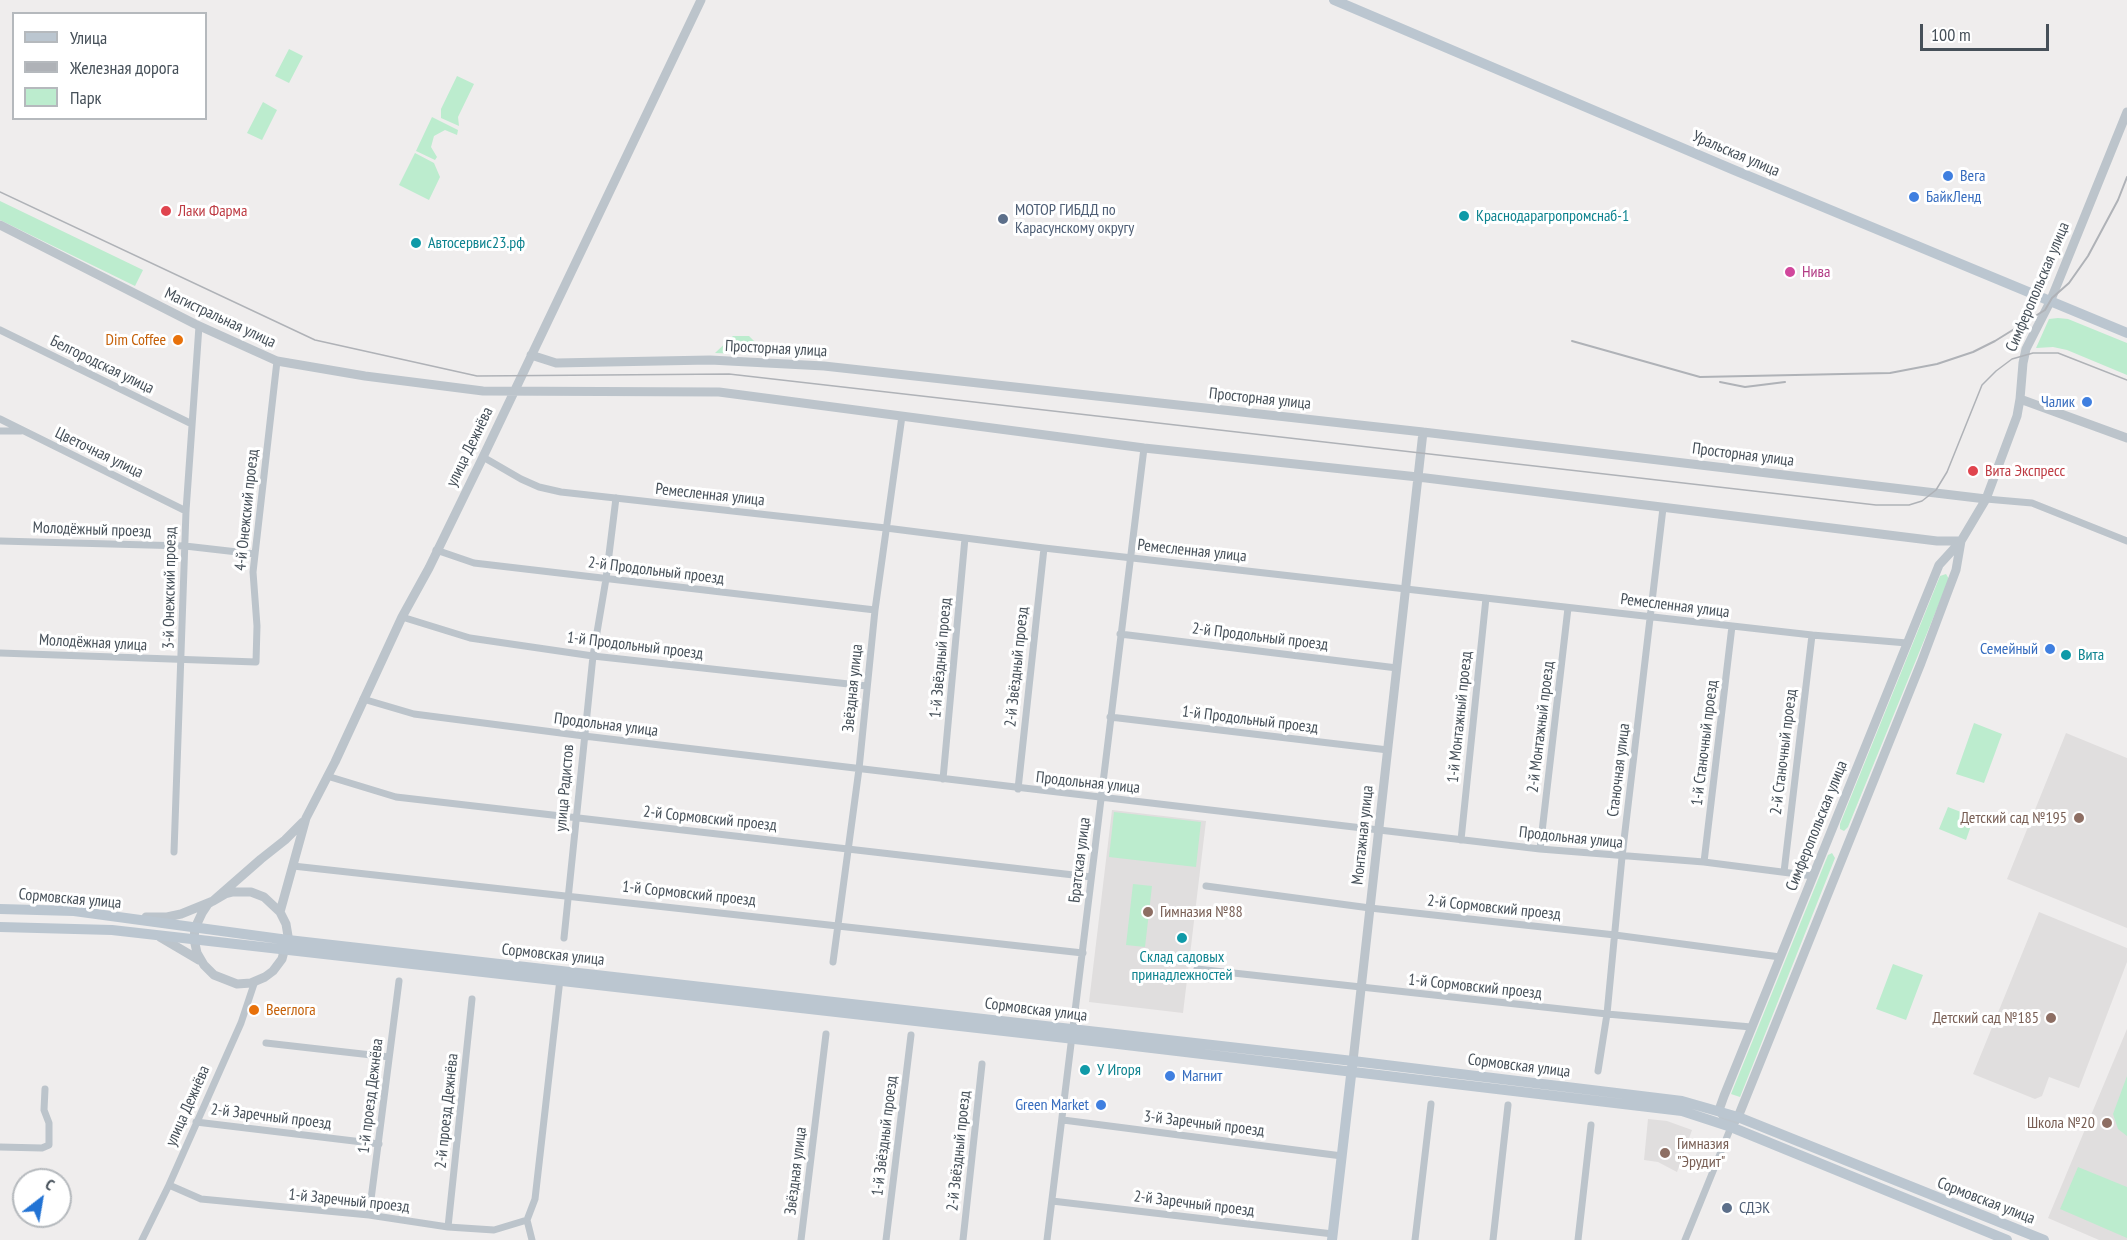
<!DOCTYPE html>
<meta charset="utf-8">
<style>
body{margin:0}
#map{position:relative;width:2127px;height:1240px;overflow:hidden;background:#efeded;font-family:"PT Sans Narrow",sans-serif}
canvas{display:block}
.legend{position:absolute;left:12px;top:12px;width:195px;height:108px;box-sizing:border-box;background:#fff;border:2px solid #b5b9bd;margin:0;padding:8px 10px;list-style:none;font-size:18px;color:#465059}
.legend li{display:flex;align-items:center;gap:12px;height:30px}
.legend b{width:30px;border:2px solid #b5b9bd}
.north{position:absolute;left:12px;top:1168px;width:60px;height:60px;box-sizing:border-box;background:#fff;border:2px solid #b5b9bd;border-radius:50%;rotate:31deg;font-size:16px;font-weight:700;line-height:24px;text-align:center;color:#465059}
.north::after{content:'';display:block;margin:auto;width:21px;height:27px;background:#2273d4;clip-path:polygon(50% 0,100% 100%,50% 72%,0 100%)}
.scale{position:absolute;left:1920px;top:24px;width:129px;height:27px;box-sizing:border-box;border:3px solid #465059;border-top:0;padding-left:8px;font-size:18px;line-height:21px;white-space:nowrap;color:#465059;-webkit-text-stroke:4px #fff;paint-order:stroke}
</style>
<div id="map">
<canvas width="2127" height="1240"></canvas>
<ul class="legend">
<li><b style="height:8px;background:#bbc6d0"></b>Улица</li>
<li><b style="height:8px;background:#afb2b7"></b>Железная дорога</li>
<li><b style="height:16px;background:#bcecce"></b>Парк</li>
</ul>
<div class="north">С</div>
<div class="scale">100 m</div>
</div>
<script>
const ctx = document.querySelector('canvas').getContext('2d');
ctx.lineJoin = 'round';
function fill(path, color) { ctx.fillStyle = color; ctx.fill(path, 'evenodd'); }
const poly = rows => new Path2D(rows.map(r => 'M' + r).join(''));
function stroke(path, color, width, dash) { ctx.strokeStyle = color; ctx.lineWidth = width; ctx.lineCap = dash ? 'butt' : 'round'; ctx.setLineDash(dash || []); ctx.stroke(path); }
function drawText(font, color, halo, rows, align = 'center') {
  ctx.font = font + ' "PT Sans Narrow",sans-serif'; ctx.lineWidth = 6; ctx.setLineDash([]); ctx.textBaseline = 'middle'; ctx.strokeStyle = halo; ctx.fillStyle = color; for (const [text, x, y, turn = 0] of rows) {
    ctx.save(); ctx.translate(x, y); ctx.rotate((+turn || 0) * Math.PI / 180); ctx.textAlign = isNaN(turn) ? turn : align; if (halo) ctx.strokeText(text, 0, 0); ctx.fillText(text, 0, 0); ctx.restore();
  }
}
const education = poly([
 [2066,733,2127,758,2127,928,2007,879],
 [1112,810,1206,821,1183,1013,1089,1002],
 [2039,912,2127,948,2127,962,2079,1088,2049,1077,2042,1096,2035,1099,1973,1074],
 [2127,1029,2127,1240,2099,1240,2048,1218],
 [1648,1119,1667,1121,1692,1130,1677,1172,1658,1162,1644,1160]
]);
const green = poly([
 [289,49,303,56,289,83,275,76],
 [457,76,474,84,458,117,459,126,441,118,441,109],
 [263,102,277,110,262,140,247,133],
 [432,117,458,130,457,135,445,130,434,136,431,147,437,157,435,160,416,151],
 [415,153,434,163,440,177,429,200,399,185],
 [0,201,143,270,135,286,0,220],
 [2058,318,2068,319,2127,343,2127,375,2067,350,2053,347,2036,348,2049,319],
 [733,336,749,336,768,355,715,353],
 [1946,574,1949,579,1848,827,1844,831,1840,829,1840,824,1940,576],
 [1974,723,2002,734,1984,783,1956,774],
 [1948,807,1974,817,1966,840,1939,829],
 [1114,812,1201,822,1196,867,1109,857],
 [1832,853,1835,858,1740,1097,1731,1094,1828,855],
 [1133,884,1152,886,1145,947,1126,945],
 [1893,964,1923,975,1906,1020,1876,1009],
 [2127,1076,2127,1136,2118,1129,2113,1114],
 [2078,1167,2127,1187,2127,1238,2060,1209]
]);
const minor = poly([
 [0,330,192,424],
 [0,419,186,511],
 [0,431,21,431],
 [483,457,521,479,539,487,561,492,886,528,1044,548,1812,635,1907,643],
 [1986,499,2032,503,2127,541],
 [0,541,185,546,255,554],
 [436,550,474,563,875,610],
 [402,617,470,638,593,656,867,686],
 [1120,634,1397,668],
 [0,653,256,662,257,626,253,572,277,361],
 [363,699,414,714,584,736,1540,849,1704,862,1813,876],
 [1110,717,1388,750],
 [327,776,396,797,1091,877],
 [943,779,965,538],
 [1018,789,1044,548],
 [1461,840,1486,598],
 [1540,849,1568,608],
 [174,852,186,511,199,326],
 [1704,862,1732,626],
 [293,866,1083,953],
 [1784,872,1812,635],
 [1206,886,1370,908,1615,935,1780,957],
 [564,938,593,656,606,579,616,498],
 [833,962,859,769,875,610,902,416],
 [1197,969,1607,1014,1751,1027],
 [266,1043,389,1057],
 [1598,1071,1607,1014,1622,857,1663,508],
 [1063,1120,1342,1156],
 [196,1122,379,1144],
 [0,1147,42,1148,49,1145,49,1123,44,1110,45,1089],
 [169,1185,201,1199,369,1215,448,1227,494,1230,527,1220],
 [1052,1201,1333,1234],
 [369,1215,399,981],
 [448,1227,472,999],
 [142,1240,169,1185,241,1023,255,981],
 [532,1240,527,1220,535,1199,560,979],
 [801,1240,826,1034],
 [886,1240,911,1035],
 [963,1240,982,1064],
 [1047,1240,1144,448],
 [1415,1240,1431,1104],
 [1493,1240,1508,1105],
 [1578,1240,1591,1125],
 [1685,1240,1731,1127]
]);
const tertiary = poly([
 [0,225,195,324,277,361,365,376,483,391,719,392,1144,448,1418,477,1937,541,1961,541],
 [531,355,556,363,710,360,824,366,1423,432,1986,499],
 [2020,399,2127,438],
 [1961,541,1956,570,1921,663,1738,1117,1731,1127,1719,1110,1724,1096,1939,565,1961,541,1986,499,2017,416,2020,399,2023,363,2026,349,2050,302,2127,112],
 [280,912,306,818,335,762,402,617,429,568,483,457,701,0],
 [146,917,167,917,181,914,213,901,225,894,233,892,251,892,264,897,280,912,286,924,288,936,282,959,273,971,265,977,251,983,237,984,214,975,204,965,197,953,194,939,195,928,202,913,208,904,213,901,261,859,285,840,303,822],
 [160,937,199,960],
 [1353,1061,1423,432]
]);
const secondary = poly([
 [1334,0,1734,170,2127,333],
 [0,909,74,911,288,940,1353,1061,1682,1101,1738,1117,2044,1240],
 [0,927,112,930,1101,1042,1682,1111,1731,1127,2007,1240],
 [1332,1240,1352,1067]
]);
const tram = poly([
 [0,192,315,340,477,376,729,374,1876,505,1909,505,1922,501,1936,490,1947,472,1982,385,1996,371,2012,359,2033,353,2058,353,2127,380]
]);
const rail = poly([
 [1572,341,1700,377,1890,373,1937,364,1973,352,1995,341,2045,310,2052,298,2069,283,2088,256,2118,200,2127,177],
 [1720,382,1745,387,1785,382]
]);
const markers = [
 [1948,176,6,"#3f7fe0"],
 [1914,197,6,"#3f7fe0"],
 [166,211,6,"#e0444e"],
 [1464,216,6,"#0f9aa8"],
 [1003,219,6,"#5c6f8a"],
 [416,243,6,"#0f9aa8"],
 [1790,272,6,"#d1479c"],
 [178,340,6,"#e8710a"],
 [2087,402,6,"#3f7fe0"],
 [1973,471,6,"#e0444e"],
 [2050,649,6,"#3f7fe0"],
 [2066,655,6,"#0f9aa8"],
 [2079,818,6,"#8d6e63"],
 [1148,912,6,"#8d6e63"],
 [1182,938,6,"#0f9aa8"],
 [254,1010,6,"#e8710a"],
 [2051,1018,6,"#8d6e63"],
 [1085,1070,6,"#0f9aa8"],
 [1170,1076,6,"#3f7fe0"],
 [1101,1105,6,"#3f7fe0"],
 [2107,1123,6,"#8d6e63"],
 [1665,1153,6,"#8d6e63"],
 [1727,1208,6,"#5c6f8a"]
];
const streetNames = [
 ["Уральская улица",1736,154,23],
 ["Симферопольская улица",2038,287,-67],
 ["Магистральная улица",220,318,25],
 ["Просторная улица",776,349,3],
 ["Белгородская улица",102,365,26],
 ["Просторная улица",1260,399,6],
 ["улица Дежнёва",470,447,-64],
 ["Цветочная улица",99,453,26],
 ["Просторная улица",1743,455,7],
 ["Ремесленная улица",710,495,6],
 ["4-й Онежский проезд",247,510,-84],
 ["Молодёжный проезд",92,530,2],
 ["Ремесленная улица",1192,551,6],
 ["2-й Продольный проезд",656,571,7],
 ["3-й Онежский проезд",170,588,-89],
 ["Ремесленная улица",1675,606,7],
 ["2-й Продольный проезд",1260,637,7],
 ["Молодёжная улица",93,643,3],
 ["1-й Продольный проезд",635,646,7],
 ["1-й Звёздный проезд",941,658,-85],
 ["2-й Звёздный проезд",1017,667,-84],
 ["Звёздная улица",853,688,-84],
 ["1-й Монтажный проезд",1460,717,-84],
 ["1-й Продольный проезд",1250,720,7],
 ["Продольная улица",606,725,7],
 ["2-й Монтажный проезд",1541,727,-83],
 ["1-й Станочный проезд",1705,743,-83],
 ["2-й Станочный проезд",1784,752,-83],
 ["Станочная улица",1619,770,-83],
 ["Продольная улица",1088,783,6],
 ["улица Радистов",565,788,-85],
 ["2-й Сормовский проезд",710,819,6],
 ["Симферопольская улица",1817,826,-68],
 ["Монтажная улица",1363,835,-84],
 ["Продольная улица",1571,838,6],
 ["Братская улица",1080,860,-83],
 ["1-й Сормовский проезд",689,894,6],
 ["Сормовская улица",70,899,5],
 ["2-й Сормовский проезд",1494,908,6],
 ["Сормовская улица",553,955,6],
 ["1-й Сормовский проезд",1475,987,6],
 ["Сормовская улица",1036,1010,7],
 ["Сормовская улица",1519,1066,7],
 ["1-й проезд Дежнёва",371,1096,-83],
 ["улица Дежнёва",188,1106,-66],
 ["2-й проезд Дежнёва",447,1111,-84],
 ["2-й Заречный проезд",271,1117,7],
 ["3-й Заречный проезд",1204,1124,7],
 ["1-й Звёздный проезд",885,1136,-83],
 ["2-й Звёздный проезд",959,1151,-84],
 ["Звёздная улица",796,1171,-83],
 ["1-й Заречный проезд",349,1201,6],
 ["Сормовская улица",1986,1201,21],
 ["2-й Заречный проезд",1194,1204,7]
];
const shopNames = [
 ["Вега",1960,176],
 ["БайкЛенд",1926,197],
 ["Чалик",2075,402,"right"],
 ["Семейный",2038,649,"right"],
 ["Магнит",1182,1076],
 ["Green Market",1089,1105,"right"]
];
const serviceNames = [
 ["МОТОР ГИБДД по",1015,210],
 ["Карасунскому округу",1015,228],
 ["СДЭК",1739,1208]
];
const healthNames = [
 ["Лаки Фарма",178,211],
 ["Вита Экспресс",1985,471]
];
const cultureNames = [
 ["Краснодарагропромснаб-1",1476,216],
 ["Автосервис23.рф",428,243],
 ["Вита",2078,655],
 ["Склад садовых",1182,957,"center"],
 ["принадлежностей",1182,975,"center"],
 ["У Игоря",1097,1070]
];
const hotelNames = [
 ["Нива",1802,272]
];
const foodNames = [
 ["Dim Coffee",166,340],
 ["Beerлога",266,1010,"left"]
];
const educationNames = [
 ["Детский сад №195",2067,818],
 ["Гимназия №88",1160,912,"left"],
 ["Детский сад №185",2039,1018],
 ["Школа №20",2095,1123],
 ["Гимназия",1677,1144,"left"],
 ["\"Эрудит\"",1677,1162,"left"]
];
fill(education, '#e0dede');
fill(green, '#bcecce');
stroke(minor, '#bcc4cb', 7);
stroke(tertiary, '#bcc4cb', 9);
stroke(secondary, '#bbc6d0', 10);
stroke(tram, '#afb2b7', 1.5);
stroke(rail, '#afb2b7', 2);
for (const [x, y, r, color] of markers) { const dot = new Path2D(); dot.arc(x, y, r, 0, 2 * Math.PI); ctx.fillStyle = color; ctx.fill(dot); stroke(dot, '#fff', 2); }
drawText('16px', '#465059', '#fff', streetNames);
drawText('16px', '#366cbe', '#fff', shopNames, 'left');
drawText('16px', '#4e5e75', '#fff', serviceNames, 'left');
drawText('16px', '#be3a42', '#fff', healthNames, 'left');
drawText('16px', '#0d838f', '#fff', cultureNames, 'left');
drawText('16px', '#b23c85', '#fff', hotelNames, 'left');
drawText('16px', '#c56008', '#fff', foodNames, 'right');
drawText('16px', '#785e54', '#fff', educationNames, 'right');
</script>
